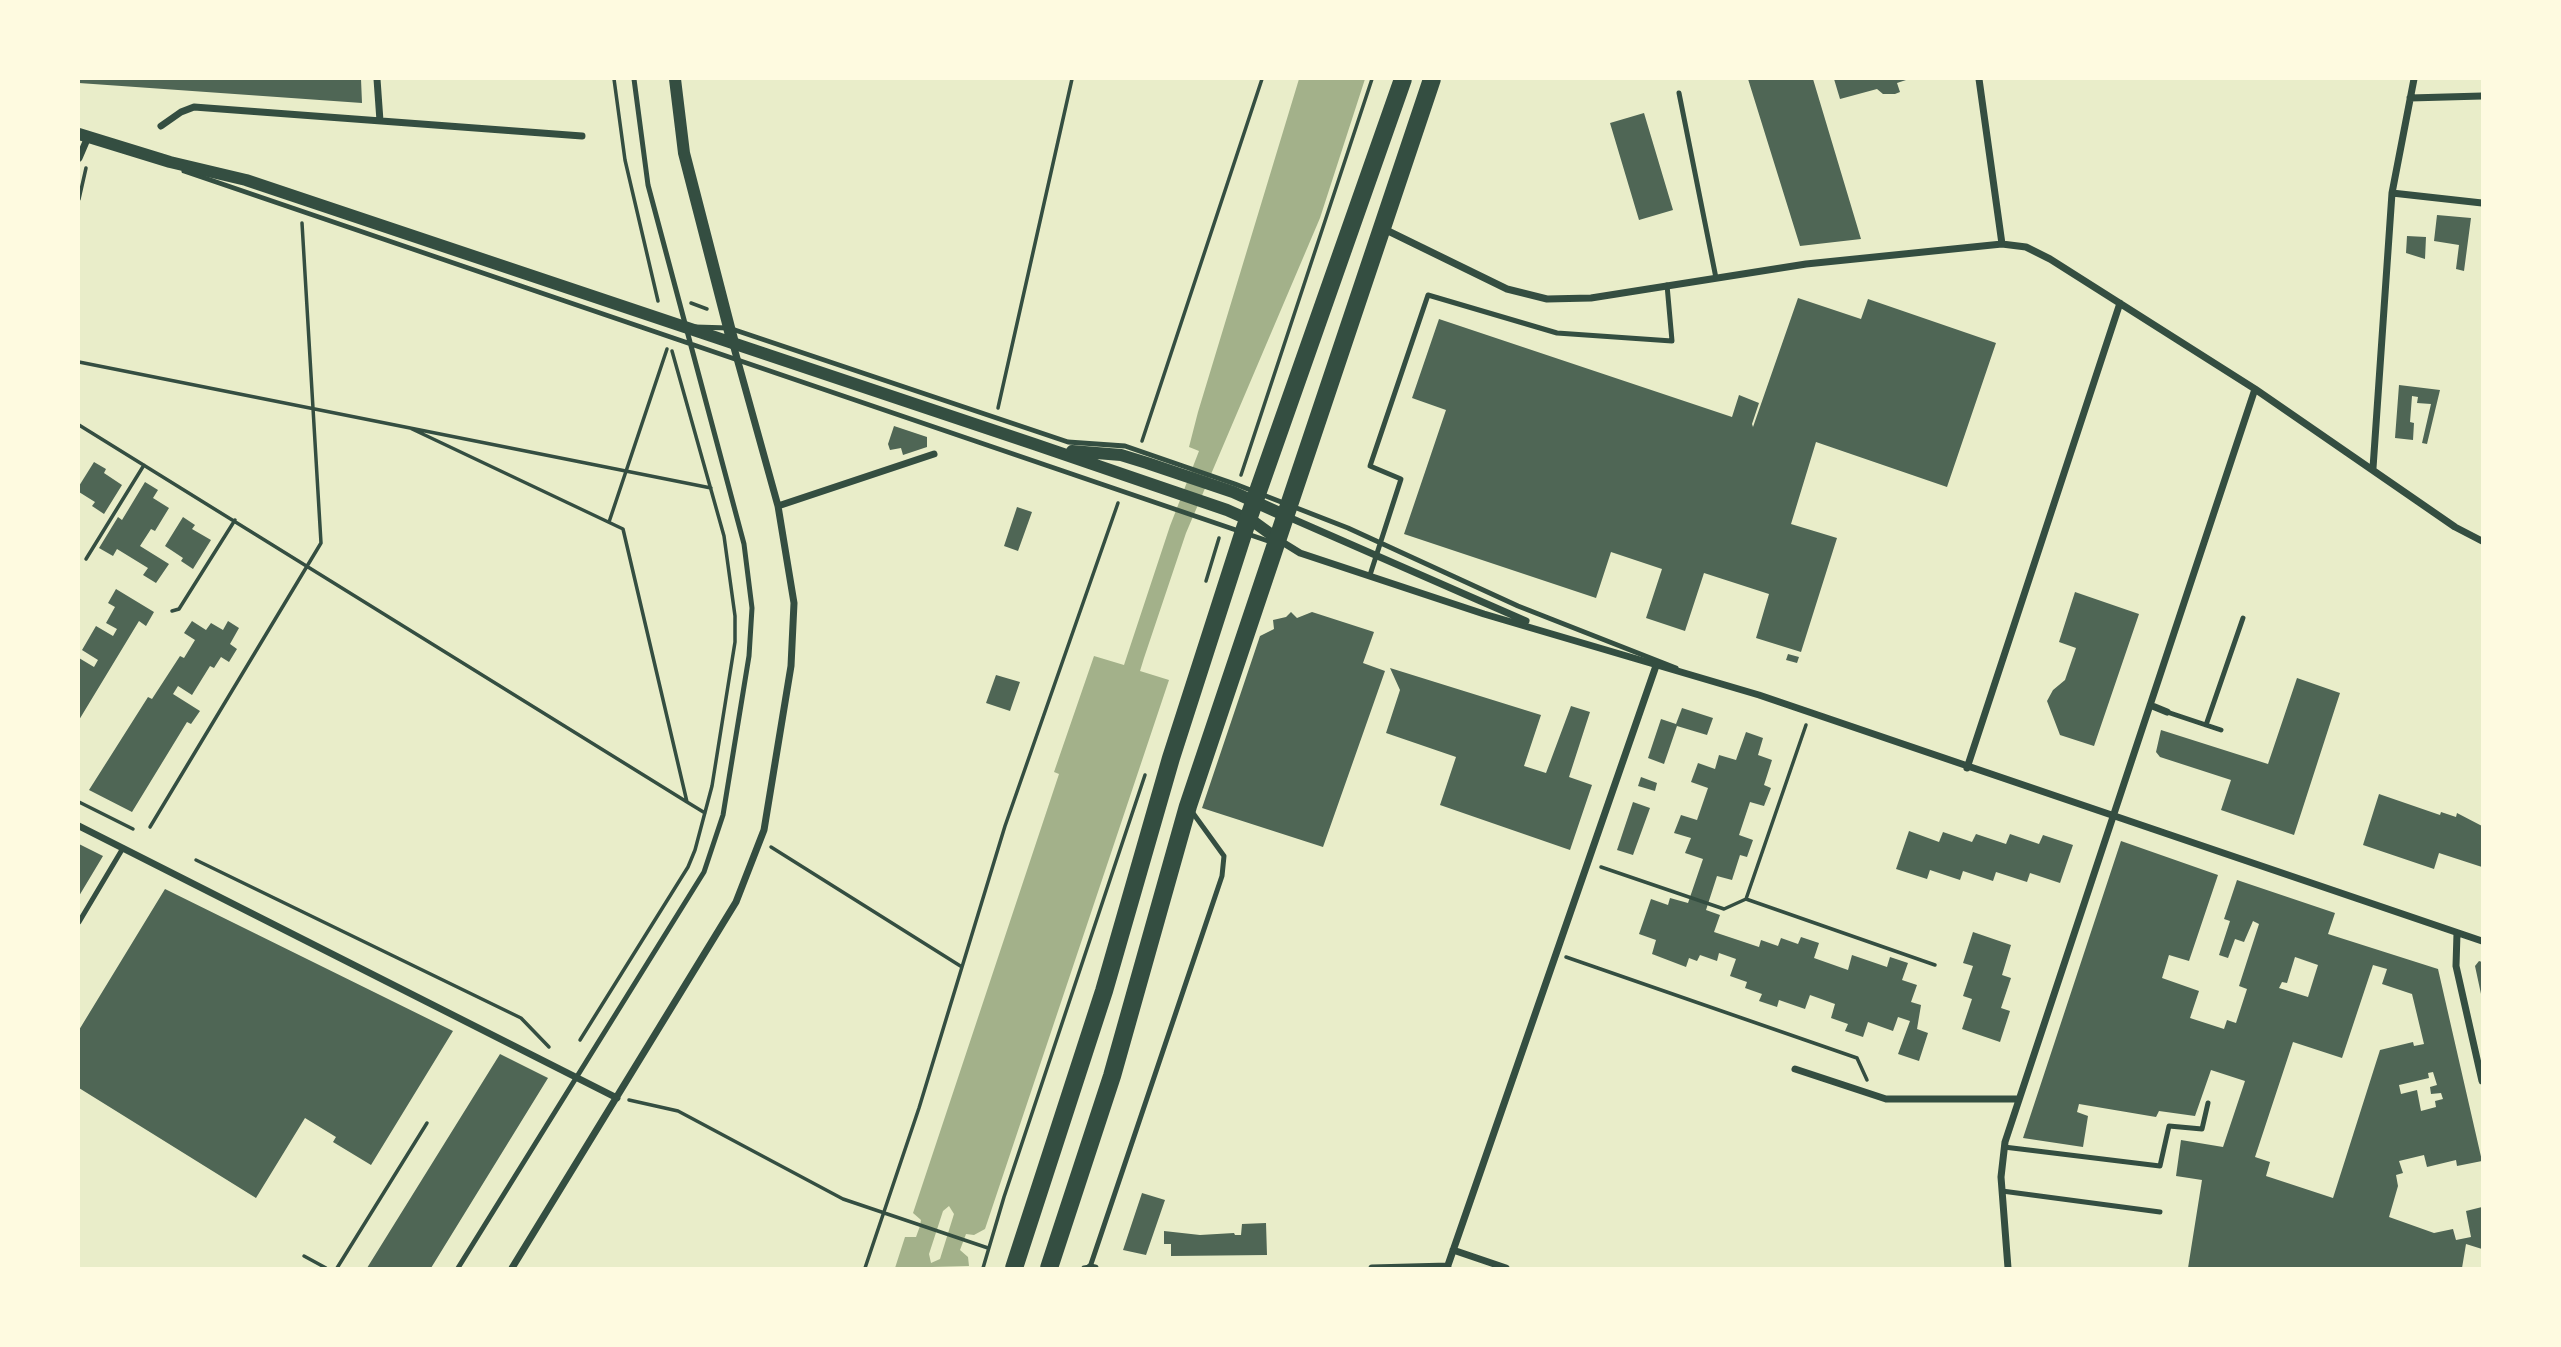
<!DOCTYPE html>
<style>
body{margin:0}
#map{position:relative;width:2561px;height:1347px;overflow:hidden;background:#e9edc9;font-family:Quicksand,sans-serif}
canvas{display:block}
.frame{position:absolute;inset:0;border:80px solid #fefae0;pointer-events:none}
</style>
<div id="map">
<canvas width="2561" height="1347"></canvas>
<div class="frame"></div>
</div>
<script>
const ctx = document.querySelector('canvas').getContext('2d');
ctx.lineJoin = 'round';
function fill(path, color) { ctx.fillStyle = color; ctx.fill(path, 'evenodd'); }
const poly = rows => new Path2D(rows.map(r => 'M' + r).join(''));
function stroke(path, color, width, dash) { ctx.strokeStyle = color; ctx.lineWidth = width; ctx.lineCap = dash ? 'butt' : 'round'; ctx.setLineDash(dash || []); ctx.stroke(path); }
const water = poly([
 [1299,79,1365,79,1320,218,1186,533,1144,658,1140,671,1169,680,985,1229,974,1235,966,1234,960,1250,968,1257,969,1266,895,1268,905,1237,916,1237,920,1226,921,1220,913,1213,1059,774,1054,772,1094,656,1124,665,1170,526,1199,451,1189,447,1198,412],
 [949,1206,954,1214,940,1259,931,1263,929,1254,943,1211]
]);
const building = poly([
 [79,79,361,79,362,103,79,83],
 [1748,79,1813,79,1861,239,1800,246],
 [1834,79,1909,79,1897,83,1900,92,1895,94,1883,94,1877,89,1840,99],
 [1644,113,1673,210,1639,220,1610,123],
 [2437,215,2471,218,2464,271,2456,269,2459,245,2434,241],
 [2407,236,2426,237,2425,259,2406,253],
 [1798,298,1861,319,1868,299,1996,343,1947,487,1816,442,1791,524,1837,538,1801,652,1756,638,1769,594,1704,573,1685,631,1646,618,1662,569,1611,552,1596,598,1404,534,1446,410,1412,398,1439,319,1732,417,1739,395,1759,403,1752,424,1753,427],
 [2399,385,2440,390,2427,444,2422,443,2431,404,2417,403,2418,397,2412,396,2410,422,2414,423,2413,440,2395,438],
 [894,426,927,437,927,447,903,455,901,448,890,450,888,444],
 [94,462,106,469,104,473,122,485,104,514,92,506,95,502,79,492,79,486],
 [145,482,158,490,153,498,169,508,155,531,151,529,140,546,169,564,156,583,143,575,148,568,117,549,113,556,99,548,118,517,122,520],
 [1017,507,1032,512,1018,551,1004,546],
 [183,517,195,525,192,529,211,540,193,569,181,561,183,558,165,546],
 [116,589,154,612,146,626,139,621,79,720,79,658,94,667,98,660,82,650,96,626,113,636,117,629,106,623,115,607,108,603],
 [2075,592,2139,614,2094,746,2060,735,2047,701,2053,690,2065,680,2076,648,2059,642],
 [1291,612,1297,618,1312,612,1374,632,1363,663,1385,671,1323,847,1202,808,1260,636,1274,629,1273,620,1286,617],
 [192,621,206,630,211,623,223,630,228,621,239,628,230,644,237,649,229,662,221,657,214,668,210,666,192,695,178,686,173,694,200,711,191,724,187,722,132,812,89,790,148,697,152,699,180,656,184,658,195,640,184,633],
 [1788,654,1799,657,1797,663,1786,660],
 [1390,668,1541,715,1524,766,1546,773,1571,706,1590,712,1569,777,1592,785,1570,850,1440,805,1456,757,1386,733,1400,690],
 [996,675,1020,682,1010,711,986,703],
 [2297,678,2340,693,2294,835,2221,810,2231,780,2160,757,2156,752,2161,730,2268,764],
 [1682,708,1713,718,1707,735,1677,726,1664,764,1648,758,1661,719,1676,724],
 [1746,732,1763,738,1758,755,1772,760,1764,785,1771,788,1764,806,1750,802,1739,835,1753,840,1747,857,1740,855,1732,880,1717,876,1706,910,1720,915,1714,932,1759,947,1761,940,1778,946,1781,938,1798,944,1801,937,1819,943,1814,958,1848,970,1852,955,1887,967,1890,957,1908,963,1902,980,1917,985,1911,1002,1921,1005,1917,1029,1928,1033,1919,1061,1898,1054,1910,1021,1898,1017,1893,1031,1868,1022,1863,1037,1845,1031,1848,1024,1831,1018,1835,1004,1810,995,1805,1009,1779,1000,1777,1007,1759,1001,1762,994,1745,988,1747,982,1730,976,1736,959,1719,953,1717,961,1700,955,1697,961,1689,958,1686,967,1652,954,1656,940,1639,934,1651,899,1668,905,1670,898,1688,903,1703,859,1685,853,1691,838,1674,833,1681,815,1697,820,1708,788,1691,782,1698,763,1715,769,1719,755,1736,760],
 [1641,777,1657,783,1655,791,1638,786],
 [2379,794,2440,815,2441,812,2456,817,2457,813,2482,826,2482,867,2439,853,2434,869,2363,845],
 [1633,802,1650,808,1633,855,1617,850],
 [1909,831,1939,842,1943,832,1972,842,1976,834,2006,844,2010,834,2039,844,2043,835,2073,845,2060,883,2030,873,2027,882,1996,872,1993,881,1963,871,1960,880,1930,870,1927,879,1896,869],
 [2121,841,2218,875,2189,961,2169,955,2162,978,2199,991,2190,1018,2224,1029,2227,1020,2236,1023,2247,989,2239,986,2259,924,2253,921,2244,942,2235,939,2228,958,2219,955,2230,921,2224,919,2237,880,2335,913,2328,934,2438,969,2482,1161,2457,1166,2456,1160,2427,1167,2424,1155,2399,1161,2403,1173,2396,1175,2398,1186,2389,1217,2434,1233,2453,1229,2456,1240,2471,1237,2466,1211,2482,1207,2482,1249,2466,1244,2462,1268,2188,1268,2202,1180,2176,1176,2181,1140,2223,1147,2245,1081,2211,1070,2195,1116,2159,1111,2156,1117,2079,1104,2077,1112,2088,1116,2083,1147,2023,1138],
 [2295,957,2318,965,2308,997,2279,988,2282,982,2287,983],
 [2373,965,2387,969,2382,984,2412,994,2424,1044,2414,1046,2413,1042,2380,1050,2333,1198,2266,1176,2270,1162,2255,1157,2293,1042,2342,1058],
 [2433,1072,2437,1085,2430,1087,2431,1094,2441,1093,2443,1099,2435,1101,2436,1107,2421,1111,2417,1090,2401,1094,2399,1085,2429,1078,2428,1073],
 [79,844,103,856,79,896],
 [165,889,453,1031,371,1165,333,1142,336,1137,305,1118,256,1198,79,1088,79,1030],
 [1973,932,2011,945,2002,975,2011,978,2001,1008,2010,1011,2000,1042,1962,1029,1972,999,1963,996,1973,966,1963,963],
 [2479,961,2482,962,2481,994,2475,966],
 [500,1054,548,1078,431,1268,367,1268],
 [1142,1193,1165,1200,1146,1255,1123,1250],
 [1266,1223,1267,1255,1171,1256,1171,1244,1164,1244,1164,1231,1200,1235,1234,1233,1235,1235,1241,1235,1242,1224]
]);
const path = poly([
 [614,79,625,160,658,301],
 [79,199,86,168],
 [691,303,707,309],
 [79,362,711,488],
 [998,408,1072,79],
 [79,425,687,802],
 [410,428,623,529,687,802,705,813],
 [1142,441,1262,79],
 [1241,475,1372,79],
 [609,522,667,349],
 [86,559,144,465],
 [1206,581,1219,538],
 [172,611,179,609,235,520],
 [1806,725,1746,899,1935,965],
 [79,802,133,829],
 [150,827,321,543,302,223],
 [771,847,962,967],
 [196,860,521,1018,549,1047],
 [1601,867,1724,909,1746,899],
 [1566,957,1857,1058,1867,1080],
 [580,1040,688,867,695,850,712,786,735,642,735,616,724,536,672,351],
 [629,1100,678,1111,843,1199,988,1248],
 [304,1256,326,1268],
 [337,1268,427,1123],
 [865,1268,919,1108,1005,826,1118,503],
 [983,1268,1004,1197,1145,775]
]);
const service = poly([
 [1679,93,1716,278],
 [184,171,1274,543],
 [695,327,729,328,1068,442,1125,446,1235,484,1348,528,1518,606,1676,668],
 [1370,575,1401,479,1370,466,1428,295,1557,333,1672,341,1667,285],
 [2167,712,2221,730],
 [2206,725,2243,618],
 [79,922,123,848],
 [2004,1147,2160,1166,2169,1126,2202,1129,2208,1103],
 [2002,1191,2160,1212],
 [458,1268,704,872,723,815,749,656,752,608,744,544,648,185,634,79],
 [1084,1268,1090,1267,1222,876,1224,856,1190,809]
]);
const minor = poly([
 [377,79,380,121],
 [1979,79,2002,244],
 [2410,98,2482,96],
 [161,126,181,112,194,107,582,136],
 [79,158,88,137],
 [2392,193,2482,203],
 [1382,228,1507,289,1547,299,1591,298,1806,264,2002,244,2026,247,2050,259,2255,389,2455,527,2482,541],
 [2373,468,2392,193,2414,79],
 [778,506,934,454],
 [1286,516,1526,621],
 [1279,540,1300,553,1484,614,1759,695,2482,941],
 [2150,705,2167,712],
 [1967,768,2120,303],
 [79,826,617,1098],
 [2457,933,2456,966,2482,1081],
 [1795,1069,1886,1099,2018,1099],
 [1453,1250,1506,1268],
 [1090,1267,1095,1268],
 [512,1268,736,902,764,830,791,666,794,603,778,506,733,344],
 [1372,1268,1448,1266],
 [1447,1268,1657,663],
 [2008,1268,2001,1177,2005,1142,2255,389]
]);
const tertiary = poly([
 [675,79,684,153,733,343],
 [79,134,170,162,246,180,1034,444,1227,510,1254,522,1276,538],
 [1072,451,1121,455,1147,463,1233,492,1284,515]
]);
const primary = poly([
 [1014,1268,1104,991,1171,758,1244,531,1403,79],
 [1049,1268,1112,1076,1188,806,1432,79]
]);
fill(water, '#a3b18a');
fill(building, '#4f6655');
stroke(path, '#344e41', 3.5);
stroke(service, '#344e41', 5);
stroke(minor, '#344e41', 7);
stroke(tertiary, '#344e41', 12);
stroke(primary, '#344e41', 18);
</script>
